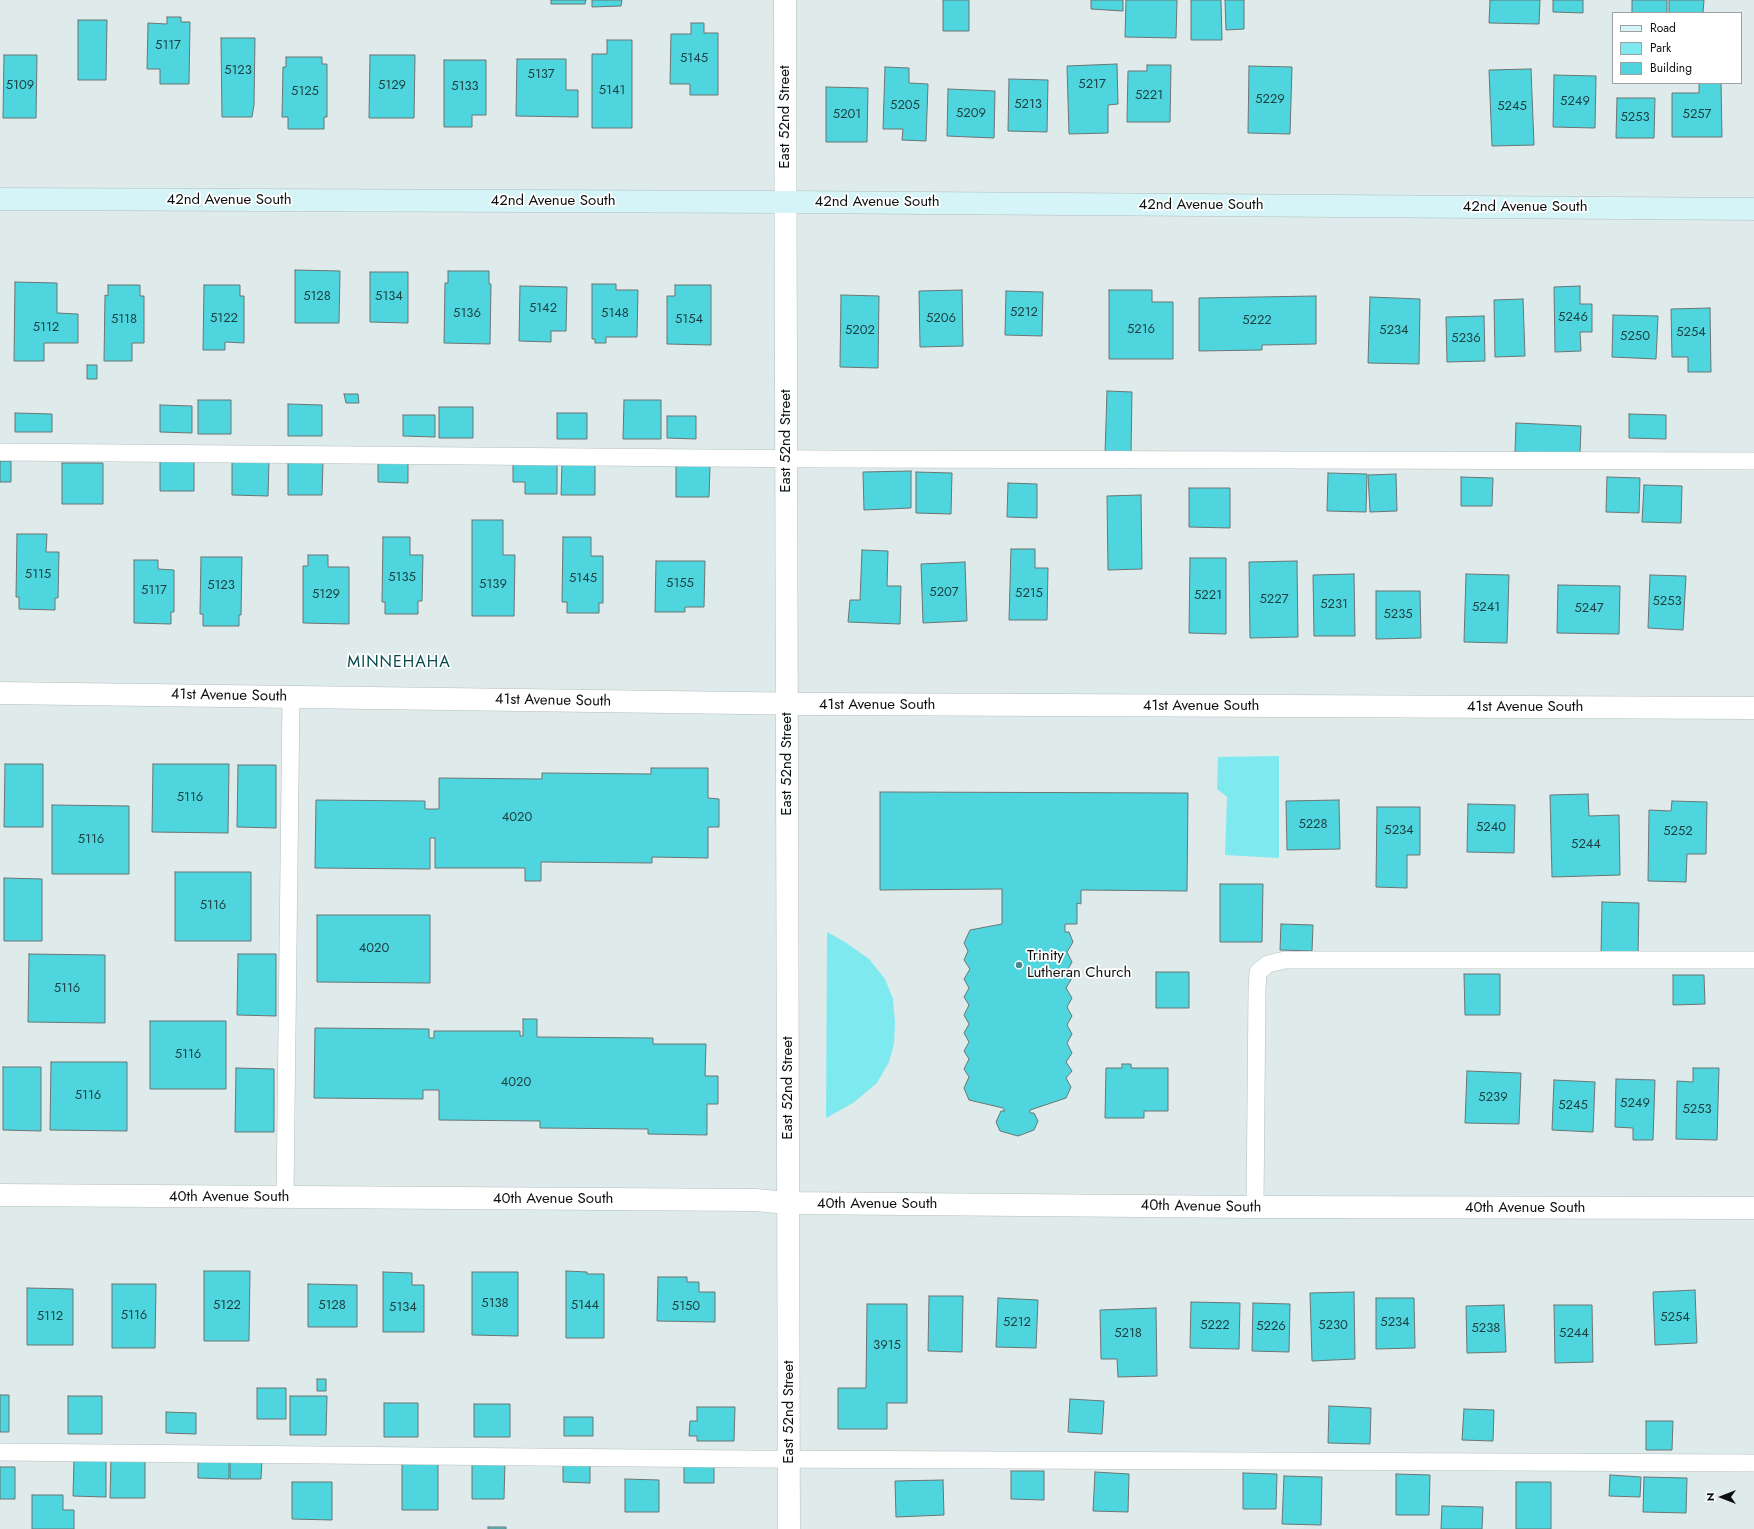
<!DOCTYPE html>
<style>
body{margin:0}
#map{position:relative;width:1754px;height:1529px;overflow:hidden;background:#dfeaea;font-family:Jost,sans-serif}
canvas{display:block}
.legend{position:absolute;left:1612px;top:12px;width:130px;height:72px;box-sizing:border-box;background:#fff;border:1px solid #9e9f9f;margin:0;padding:5px 7px;list-style:none;font-size:12px;color:#0c1010}
.legend li{display:flex;align-items:center;gap:8px;height:20px}
.legend b{width:20px;border:1px solid #9e9f9f}
.north{position:absolute;left:1702px;top:1477px;width:40px;height:40px;-webkit-text-stroke:3px #fff;paint-order:stroke;rotate:270deg;font-size:11px;font-weight:700;line-height:16px;text-align:center;color:#0c1010}
.north::after{content:'';display:block;margin:auto;width:14px;height:18px;background:#0c1010;clip-path:polygon(50% 0,100% 100%,50% 72%,0 100%)}
</style>
<div id="map">
<canvas width="1754" height="1529"></canvas>
<ul class="legend">
<li><b style="height:5px;background:#d4f4f7"></b>Road</li>
<li><b style="height:11px;background:#7fe9f0"></b>Park</li>
<li><b style="height:11px;background:#4fd5dd"></b>Building</li>
</ul>
<div class="north">N</div>
</div>
<script>
const ctx = document.querySelector('canvas').getContext('2d');
ctx.lineJoin = 'round';
function fill(path, color) { ctx.fillStyle = color; ctx.fill(path, 'evenodd'); }
const poly = rows => new Path2D(rows.map(r => 'M' + r).join(''));
function stroke(path, color, width, dash) { ctx.strokeStyle = color; ctx.lineWidth = width; ctx.lineCap = dash ? 'butt' : 'round'; ctx.setLineDash(dash || []); ctx.stroke(path); }
function drawText(font, color, halo, rows, align = 'center') {
  ctx.font = font + ' Jost,sans-serif'; ctx.lineWidth = 3.5; ctx.setLineDash([]); ctx.textBaseline = 'middle'; ctx.strokeStyle = halo; ctx.fillStyle = color; for (const [text, x, y, turn = 0] of rows) {
    ctx.save(); ctx.translate(x, y); ctx.rotate((+turn || 0) * Math.PI / 180); ctx.textAlign = isNaN(turn) ? turn : align; if (halo) ctx.strokeText(text, 0, 0); ctx.fillText(text, 0, 0); ctx.restore();
  }
}
const green = poly([
 [1279,756,1279,858,1225,855,1227,797,1217,789,1218,757],
 [827,932,845,942,869,959,885,979,893,999,895,1022,894,1044,889,1062,877,1083,853,1103,826,1118]
]);
const building = poly([
 [551,0,586,0,585,4,551,4,551,0],
 [592,0,622,0,621,6,592,7,592,0],
 [943,0,969,0,969,31,943,31,943,0],
 [1091,0,1123,0,1123,11,1091,9,1091,0],
 [1126,0,1177,0,1176,38,1125,37,1126,0],
 [1191,0,1221,0,1222,40,1191,40,1191,0],
 [1225,0,1244,0,1244,29,1226,30,1225,0],
 [1490,0,1540,0,1539,24,1489,23,1490,0],
 [1553,0,1583,0,1583,13,1553,12,1553,0],
 [1632,0,1667,0,1667,13,1632,13,1632,0],
 [1669,0,1704,0,1703,13,1669,13,1669,0],
 [167,17,181,17,181,22,190,22,189,84,160,84,160,69,147,69,148,23,167,24,167,17],
 [78,20,107,20,106,80,78,80,78,20],
 [691,23,704,23,704,33,718,33,718,95,690,95,690,84,670,84,671,34,691,34,691,23],
 [221,38,255,38,254,105,252,117,222,117,221,38],
 [607,40,632,40,632,128,592,128,592,54,607,54,607,40],
 [4,55,37,55,36,118,3,118,4,55],
 [370,55,415,55,414,118,369,118,370,55],
 [286,57,322,57,322,64,327,64,327,117,324,117,324,129,288,129,288,117,282,117,283,67,286,67,286,57],
 [517,59,566,59,566,90,578,90,578,117,516,116,517,59],
 [444,60,486,60,486,115,472,115,472,127,444,127,444,60],
 [1117,64,1118,104,1108,105,1108,133,1069,134,1067,66,1117,64],
 [1147,65,1171,65,1170,122,1127,122,1128,71,1147,71,1147,65],
 [1249,66,1292,67,1290,134,1248,133,1249,66],
 [885,67,909,68,909,83,928,84,926,141,902,140,903,129,883,129,885,67],
 [1531,69,1534,145,1492,146,1489,70,1531,69],
 [1554,75,1596,76,1595,128,1553,127,1554,75],
 [1009,79,1048,80,1047,132,1008,131,1009,79],
 [1699,83,1721,83,1722,137,1672,137,1672,93,1699,93,1699,83],
 [826,87,868,88,867,142,826,142,826,87],
 [948,89,995,91,994,138,947,136,948,89],
 [1617,98,1655,98,1654,138,1616,138,1617,98],
 [295,270,340,271,339,323,295,323,295,270],
 [448,271,489,271,489,284,491,284,490,344,444,343,445,283,448,283,448,271],
 [370,272,408,272,408,323,370,322,370,272],
 [15,282,57,283,57,313,78,314,78,343,44,343,44,361,14,361,15,282],
 [592,284,616,284,616,290,638,290,637,337,606,337,606,343,595,343,595,339,592,339,592,284],
 [108,285,140,285,140,296,144,296,144,343,132,343,132,361,104,361,105,295,108,296,108,285],
 [204,285,240,285,240,296,244,296,244,343,225,342,225,350,203,350,204,285],
 [675,285,711,285,711,345,667,344,667,296,675,296,675,285],
 [520,286,567,287,566,331,551,331,551,342,519,341,520,286],
 [1580,286,1580,304,1592,304,1592,332,1580,332,1581,351,1555,352,1554,287,1580,286],
 [962,290,963,346,920,347,919,291,962,290],
 [1109,290,1152,290,1152,302,1173,302,1173,359,1109,359,1109,290],
 [1006,291,1043,292,1042,336,1005,335,1006,291],
 [841,295,879,296,878,368,840,367,841,295],
 [1316,296,1316,344,1262,345,1262,350,1199,351,1199,298,1316,296],
 [1370,297,1420,299,1419,364,1368,363,1370,297],
 [1523,299,1525,356,1495,357,1494,300,1523,299],
 [1710,308,1711,372,1688,372,1688,357,1672,357,1671,309,1710,308],
 [1613,315,1658,316,1656,359,1612,357,1613,315],
 [1484,316,1485,361,1447,362,1446,317,1484,316],
 [87,365,97,365,97,379,87,379,87,365],
 [1107,391,1132,392,1131,455,1105,454,1107,391],
 [344,394,358,394,359,403,346,403,344,394],
 [198,400,231,400,231,434,198,434,198,400],
 [624,400,661,400,661,439,623,439,624,400],
 [288,404,322,405,322,436,288,436,288,404],
 [160,405,192,406,192,433,160,432,160,405],
 [439,407,473,407,473,438,439,438,439,407],
 [15,413,52,414,52,432,15,432,15,413],
 [557,413,587,413,587,439,557,439,557,413],
 [1629,414,1666,415,1666,439,1629,438,1629,414],
 [403,415,435,415,435,437,403,436,403,415],
 [667,416,696,416,696,439,667,438,667,416],
 [1516,423,1581,426,1580,454,1515,452,1516,423],
 [160,458,194,459,194,491,160,491,160,458],
 [0,461,11,461,11,482,0,482,0,461],
 [232,461,269,461,268,496,232,495,232,461],
 [378,461,408,461,408,483,378,482,378,461],
 [288,462,323,462,322,495,288,495,288,462],
 [513,462,557,462,557,494,525,494,525,482,513,482,513,462],
 [62,463,103,463,103,504,62,504,62,463],
 [562,463,595,463,595,495,561,495,562,463],
 [676,465,710,466,709,497,676,497,676,465],
 [911,471,911,508,864,510,863,472,911,471],
 [916,472,952,473,951,514,916,513,916,472],
 [1328,473,1367,474,1366,512,1327,511,1328,473],
 [1396,474,1397,511,1370,512,1368,475,1396,474],
 [1461,477,1493,478,1492,506,1461,506,1461,477],
 [1607,477,1640,478,1639,513,1606,512,1607,477],
 [1008,483,1037,484,1037,518,1007,517,1008,483],
 [1644,485,1682,486,1681,523,1642,522,1644,485],
 [1189,488,1230,488,1230,528,1189,527,1189,488],
 [1141,495,1142,569,1108,570,1107,496,1141,495],
 [472,520,503,520,503,555,515,555,514,616,472,616,472,520],
 [17,534,47,534,46,552,59,552,58,598,55,598,55,610,19,609,19,597,16,597,17,534],
 [383,537,410,537,410,555,423,555,422,601,418,601,418,614,385,614,385,602,382,602,383,537],
 [563,537,591,537,591,556,603,556,603,603,599,603,599,613,567,613,567,602,562,602,563,537],
 [1011,549,1035,549,1035,568,1048,568,1047,620,1009,620,1011,549],
 [862,550,888,551,887,586,901,586,900,624,848,622,850,600,860,600,862,550],
 [308,555,328,555,328,567,349,567,349,624,303,623,303,566,308,566,308,555],
 [201,557,242,557,241,615,239,615,239,626,203,626,203,614,200,614,201,557],
 [1190,558,1226,558,1226,634,1189,633,1190,558],
 [134,560,158,560,158,569,174,570,174,612,171,612,171,624,134,623,134,560],
 [656,561,705,561,704,607,685,607,685,612,655,612,656,561],
 [1297,561,1298,637,1250,638,1249,562,1297,561],
 [965,562,967,621,923,623,921,564,965,562],
 [1354,574,1355,636,1314,636,1313,575,1354,574],
 [1466,574,1509,575,1507,643,1464,642,1466,574],
 [1650,575,1686,576,1683,630,1648,628,1650,575],
 [1558,585,1620,586,1619,634,1557,633,1558,585],
 [1376,591,1420,591,1421,638,1376,639,1376,591],
 [5,764,43,764,43,827,4,827,5,764],
 [153,764,229,764,228,833,152,832,153,764],
 [238,765,276,765,276,828,237,827,238,765],
 [651,768,708,768,708,798,719,799,719,827,708,827,708,858,652,857,652,863,541,862,541,881,525,881,525,868,435,868,435,838,430,838,430,869,315,868,316,800,425,801,425,809,439,809,439,778,542,779,542,773,651,774,651,768],
 [880,792,1188,793,1187,891,1081,890,1081,904,1077,903,1077,924,1065,924,1065,932,1069,932,1073,942,1067,952,1072,962,1067,971,1072,978,1066,988,1072,998,1067,1007,1072,1016,1067,1025,1072,1034,1067,1043,1072,1053,1066,1062,1072,1071,1066,1078,1071,1087,1066,1098,1030,1110,1030,1113,1034,1113,1038,1121,1034,1130,1018,1136,1000,1131,996,1122,1001,1111,1005,1111,1003,1108,969,1100,964,1088,969,1077,964,1069,969,1059,964,1051,969,1042,964,1033,969,1024,964,1015,969,1005,964,997,969,988,964,979,970,969,964,960,968,951,964,943,970,930,1002,924,1002,889,880,890,880,792],
 [1588,794,1589,816,1619,815,1620,875,1552,877,1550,795,1588,794],
 [1339,800,1340,849,1287,850,1286,801,1339,800],
 [1672,801,1707,802,1706,854,1687,854,1686,882,1648,881,1649,810,1671,811,1672,801],
 [1468,804,1515,805,1514,853,1467,852,1468,804],
 [52,805,129,806,129,874,52,874,52,805],
 [1377,807,1420,807,1420,855,1407,855,1407,888,1376,887,1377,807],
 [175,872,251,872,251,941,175,941,175,872],
 [4,878,42,879,42,941,4,941,4,878],
 [1220,884,1263,884,1262,942,1220,942,1220,884],
 [1602,902,1639,903,1638,955,1601,954,1602,902],
 [317,915,430,915,430,983,317,982,317,915],
 [1281,924,1313,925,1312,951,1280,950,1281,924],
 [29,954,105,955,105,1023,28,1022,29,954],
 [238,954,276,954,276,1016,237,1015,238,954],
 [1156,972,1189,972,1189,1008,1156,1008,1156,972],
 [1464,974,1500,974,1500,1015,1465,1015,1464,974],
 [1673,975,1704,975,1705,1004,1673,1005,1673,975],
 [523,1019,537,1019,537,1037,653,1038,653,1044,706,1044,705,1076,718,1076,718,1104,707,1104,707,1135,648,1134,648,1129,540,1128,540,1121,439,1120,439,1090,423,1090,423,1099,314,1098,315,1028,429,1029,429,1038,434,1038,434,1031,520,1031,520,1036,523,1036,523,1019],
 [150,1021,226,1021,226,1089,150,1089,150,1021],
 [51,1062,127,1062,127,1131,50,1130,51,1062],
 [1122,1064,1131,1064,1131,1068,1168,1068,1168,1111,1144,1111,1144,1118,1105,1118,1106,1068,1122,1068,1122,1064],
 [3,1067,41,1067,41,1131,3,1130,3,1067],
 [236,1068,274,1069,274,1132,235,1132,236,1068],
 [1693,1068,1719,1068,1717,1140,1676,1139,1677,1081,1693,1082,1693,1068],
 [1467,1071,1521,1073,1519,1124,1465,1123,1467,1071],
 [1616,1079,1655,1080,1653,1140,1633,1140,1633,1128,1615,1127,1616,1079],
 [1554,1080,1595,1082,1593,1132,1552,1130,1554,1080],
 [204,1271,250,1271,249,1341,204,1341,204,1271],
 [566,1271,587,1272,587,1274,604,1274,604,1338,566,1338,566,1271],
 [383,1272,412,1273,412,1285,424,1285,424,1332,383,1332,383,1272],
 [472,1272,518,1272,518,1336,472,1335,472,1272],
 [658,1277,687,1277,687,1282,699,1282,699,1292,715,1292,715,1322,657,1321,658,1277],
 [112,1284,156,1284,155,1348,112,1348,112,1284],
 [308,1284,357,1285,357,1327,308,1327,308,1284],
 [27,1288,73,1289,73,1345,27,1345,27,1288],
 [1695,1290,1697,1343,1655,1345,1653,1292,1695,1290],
 [1354,1292,1355,1359,1312,1361,1310,1293,1354,1292],
 [929,1296,963,1296,962,1352,928,1351,929,1296],
 [998,1298,1038,1300,1036,1348,996,1347,998,1298],
 [1376,1298,1414,1298,1415,1348,1376,1349,1376,1298],
 [1191,1302,1240,1303,1239,1349,1190,1348,1191,1302],
 [1253,1303,1290,1304,1289,1352,1252,1351,1253,1303],
 [867,1304,907,1304,907,1403,887,1403,887,1429,838,1429,838,1388,866,1388,867,1304],
 [1504,1305,1506,1352,1467,1353,1466,1306,1504,1305],
 [1554,1305,1592,1305,1593,1362,1555,1363,1554,1305],
 [1156,1308,1157,1376,1118,1377,1117,1359,1101,1359,1100,1310,1156,1308],
 [317,1379,326,1379,326,1391,317,1391,317,1379],
 [257,1388,286,1388,286,1419,257,1419,257,1388],
 [0,1395,9,1395,9,1432,0,1432,0,1395],
 [68,1396,102,1396,102,1434,68,1434,68,1396],
 [290,1396,327,1396,326,1435,290,1435,290,1396],
 [1070,1399,1104,1401,1102,1434,1068,1432,1070,1399],
 [384,1403,418,1403,418,1437,384,1437,384,1403],
 [474,1404,510,1404,510,1437,474,1437,474,1404],
 [1329,1406,1371,1408,1370,1444,1328,1443,1329,1406],
 [697,1407,735,1407,734,1441,697,1441,697,1436,689,1436,690,1421,697,1421,697,1407],
 [1464,1409,1494,1410,1493,1441,1462,1440,1464,1409],
 [166,1412,196,1413,196,1434,166,1433,166,1412],
 [564,1417,593,1417,593,1436,564,1436,564,1417],
 [1646,1421,1673,1421,1672,1450,1646,1450,1646,1421],
 [111,1458,145,1459,145,1498,110,1498,111,1458],
 [74,1459,106,1459,106,1497,73,1496,74,1459],
 [198,1460,229,1460,229,1479,198,1478,198,1460],
 [230,1460,262,1460,261,1479,230,1479,230,1460],
 [402,1460,438,1460,438,1510,402,1510,402,1460],
 [472,1460,505,1460,504,1499,472,1499,472,1460],
 [563,1462,590,1463,590,1483,563,1482,563,1462],
 [684,1463,714,1463,714,1483,684,1483,684,1463],
 [0,1467,15,1467,15,1499,0,1499,0,1467],
 [1011,1471,1044,1471,1044,1500,1011,1499,1011,1471],
 [1095,1472,1129,1474,1128,1512,1093,1511,1095,1472],
 [1243,1473,1277,1474,1276,1509,1243,1509,1243,1473],
 [1396,1474,1430,1475,1429,1515,1396,1515,1396,1474],
 [1610,1475,1641,1477,1640,1497,1609,1496,1610,1475],
 [1284,1476,1322,1477,1321,1525,1282,1524,1284,1476],
 [1644,1477,1687,1478,1686,1513,1643,1512,1644,1477],
 [625,1479,659,1480,659,1512,625,1512,625,1479],
 [943,1480,944,1515,896,1517,895,1481,943,1480],
 [292,1482,332,1482,332,1520,292,1519,292,1482],
 [1516,1482,1551,1482,1551,1529,1516,1529,1516,1482],
 [32,1495,63,1495,63,1510,74,1510,74,1529,32,1529,32,1495],
 [1442,1506,1483,1507,1482,1529,1441,1529,1442,1506],
 [488,1527,506,1527,506,1529,488,1529,488,1527]
]);
const lane = poly([
 [0,452,823,459,1754,461],
 [285,1197,291,697],
 [1255,1207,1257,990,1258,972,1268,964,1285,960,1754,960],
 [0,1452,745,1459,1754,1463]
]);
const street = poly([
 [785,0,789,1529],
 [0,693,816,704,1754,708],
 [0,1195,755,1200,788,1203,1255,1207,1754,1208]
]);
const secondary = poly([
 [0,199,785,202,1754,209]
]);
const markers = [
 [1019,965,4,"#428a8f"]
];
const numberNames = [
 ["5117",168,46],
 ["5145",694,59],
 ["5123",238,71],
 ["5137",541,75],
 ["5217",1092,85],
 ["5109",20,86],
 ["5129",392,86],
 ["5133",465,87],
 ["5141",612,91],
 ["5125",305,92],
 ["5221",1149,96],
 ["5229",1270,100],
 ["5249",1575,102],
 ["5213",1028,105],
 ["5205",905,106],
 ["5245",1512,107],
 ["5209",971,114],
 ["5201",847,115],
 ["5257",1697,115],
 ["5253",1635,118],
 ["5128",317,297],
 ["5134",389,297],
 ["5142",543,309],
 ["5212",1024,313],
 ["5136",467,314],
 ["5148",615,314],
 ["5246",1573,318],
 ["5122",224,319],
 ["5206",941,319],
 ["5118",124,320],
 ["5154",689,320],
 ["5222",1257,321],
 ["5112",46,328],
 ["5216",1141,330],
 ["5202",860,331],
 ["5234",1394,331],
 ["5254",1691,333],
 ["5250",1635,337],
 ["5236",1466,339],
 ["5115",38,575],
 ["5135",402,578],
 ["5145",583,579],
 ["5155",680,584],
 ["5139",493,585],
 ["5123",221,586],
 ["5117",154,591],
 ["5207",944,593],
 ["5215",1029,594],
 ["5129",326,595],
 ["5221",1208,596],
 ["5227",1274,600],
 ["5253",1667,602],
 ["5231",1334,605],
 ["5241",1486,608],
 ["5247",1589,609],
 ["5235",1398,615],
 ["5116",190,798],
 ["4020",517,818],
 ["5228",1313,825],
 ["5240",1491,828],
 ["5234",1399,831],
 ["5252",1678,832],
 ["5116",91,840],
 ["5244",1586,845],
 ["5116",213,906],
 ["4020",374,949],
 ["5116",67,989],
 ["5116",188,1055],
 ["4020",516,1083],
 ["5116",88,1096],
 ["5239",1493,1098],
 ["5249",1635,1104],
 ["5245",1573,1106],
 ["5253",1697,1110],
 ["5138",495,1304],
 ["5122",227,1306],
 ["5128",332,1306],
 ["5144",585,1306],
 ["5150",686,1307],
 ["5134",403,1308],
 ["5116",134,1316],
 ["5112",50,1317],
 ["5254",1675,1318],
 ["5212",1017,1323],
 ["5234",1395,1323],
 ["5222",1215,1326],
 ["5230",1333,1326],
 ["5226",1271,1327],
 ["5238",1486,1329],
 ["5218",1128,1334],
 ["5244",1574,1334],
 ["3915",887,1346]
];
const streetNames = [
 ["East 52nd Street",785,117,-90],
 ["42nd Avenue South",229,200],
 ["42nd Avenue South",553,201],
 ["42nd Avenue South",877,202],
 ["42nd Avenue South",1201,205],
 ["42nd Avenue South",1525,207],
 ["East 52nd Street",786,441,-90],
 ["41st Avenue South",229,696,1],
 ["41st Avenue South",553,701,1],
 ["41st Avenue South",877,705],
 ["41st Avenue South",1201,706],
 ["41st Avenue South",1525,707],
 ["East 52nd Street",787,764,-90],
 ["East 52nd Street",788,1088,-90],
 ["40th Avenue South",229,1197],
 ["40th Avenue South",553,1199],
 ["40th Avenue South",877,1204],
 ["40th Avenue South",1201,1207,1],
 ["40th Avenue South",1525,1208],
 ["East 52nd Street",789,1412,-90]
];
const poiNames = [
 ["Trinity",1027,956],
 ["Lutheran Church",1027,973]
];
const neighbourhoodNames = [
 ["MINNEHAHA",399,663]
];
fill(green, '#7fe9f0');
fill(building, '#4fd5dd');
stroke(building, '#6b7575', 1);
stroke(lane, '#b3bebe', 18);
stroke(street, '#b3bebe', 23);
stroke(secondary, '#b3bebe', 23);
stroke(lane, '#fff', 17);
stroke(street, '#fff', 22);
stroke(secondary, '#d4f4f7', 22);
for (const [x, y, r, color] of markers) { const dot = new Path2D(); dot.arc(x, y, r, 0, 2 * Math.PI); ctx.fillStyle = color; ctx.fill(dot); stroke(dot, '#fff', 1.5); }
drawText('13px', '#1d4143', null, numberNames);
drawText('15px', '#0c1010', '#fff', streetNames);
drawText('15px', '#0c1010', '#fff', poiNames, 'left');
ctx.letterSpacing = '1px';
drawText('16px', '#08494d', '#fff', neighbourhoodNames);
ctx.letterSpacing = '0px';
</script>
